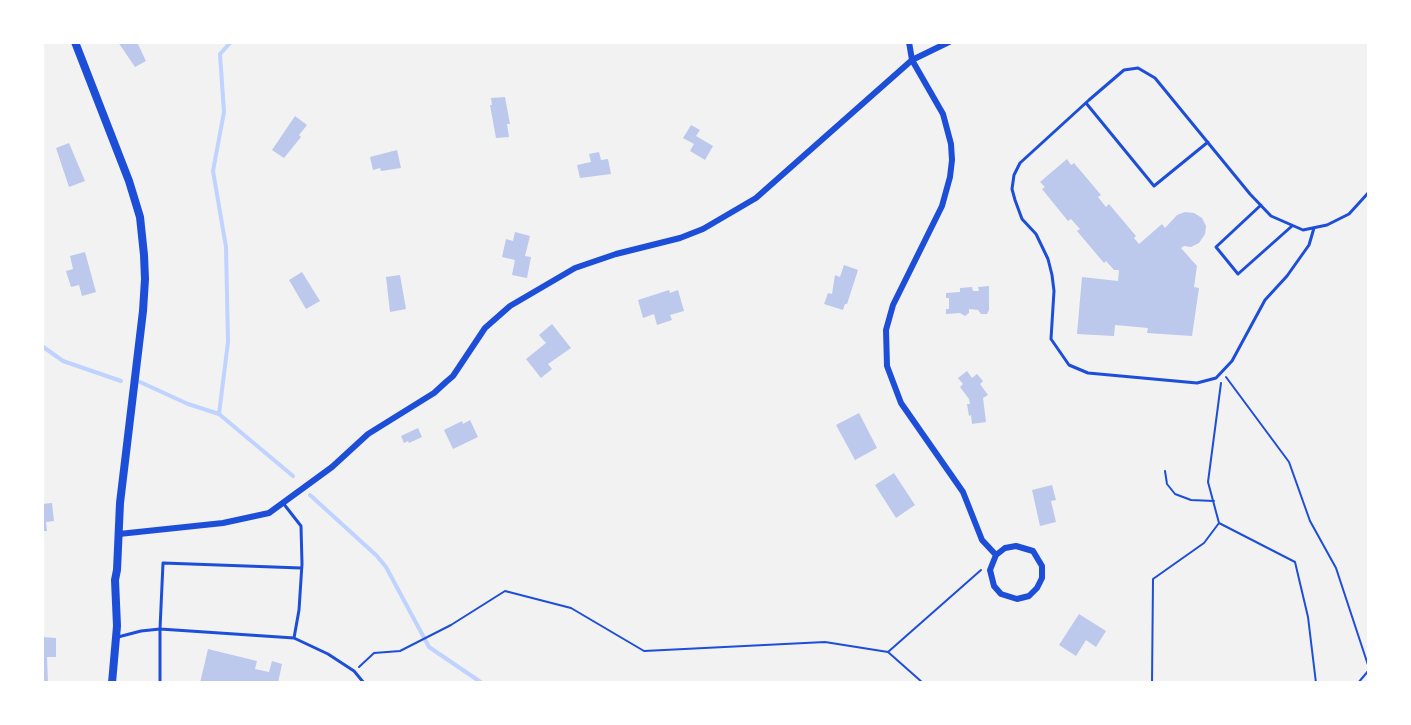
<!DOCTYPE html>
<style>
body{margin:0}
#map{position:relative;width:1411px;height:725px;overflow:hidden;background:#f2f2f2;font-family:"Golos Text",sans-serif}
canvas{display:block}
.frame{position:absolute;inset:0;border:44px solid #fff;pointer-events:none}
</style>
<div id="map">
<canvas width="1411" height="725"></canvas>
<div class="frame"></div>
</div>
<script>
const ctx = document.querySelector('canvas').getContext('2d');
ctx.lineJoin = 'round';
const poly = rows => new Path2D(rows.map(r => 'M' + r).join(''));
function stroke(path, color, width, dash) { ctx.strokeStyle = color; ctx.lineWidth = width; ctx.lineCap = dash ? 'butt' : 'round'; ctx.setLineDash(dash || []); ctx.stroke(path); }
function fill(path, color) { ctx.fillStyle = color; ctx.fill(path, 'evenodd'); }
const stream = poly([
 [603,42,608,42],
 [42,346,63,361,121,381],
 [140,382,188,404,219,414,293,476],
 [219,414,228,342,226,247,213,171,224,112,220,54,231,42],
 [310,495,377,556,386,567,429,647,482,683]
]);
const building = poly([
 [118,42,137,42,146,61,135,67],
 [505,97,510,124,507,124,509,137,496,138,490,105,492,105,491,98],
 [295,116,307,125,299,135,301,137,284,158,272,150],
 [691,125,700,130,696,136,713,146,705,160,690,151,694,144,683,138],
 [69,143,85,181,69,187,56,148],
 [397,150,401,168,381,171,380,168,373,170,370,157],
 [599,152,601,160,608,159,611,174,580,178,577,165,591,162,589,154],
 [1067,159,1071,165,1074,163,1101,195,1098,197,1106,207,1109,204,1136,236,1134,238,1139,244,1162,224,1165,228,1177,215,1185,212,1194,213,1202,218,1206,226,1205,234,1199,243,1191,247,1184,246,1181,248,1197,266,1194,287,1199,288,1192,336,1147,333,1148,328,1115,325,1114,336,1077,334,1082,277,1118,281,1119,270,1114,270,1106,261,1104,263,1077,231,1080,229,1071,219,1068,221,1042,189,1045,187,1040,182],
 [515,232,530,236,525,256,531,257,527,278,512,275,515,260,502,257,506,239,513,241],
 [85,252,96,292,82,296,79,285,71,287,66,271,73,269,70,256],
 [844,265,858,270,847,304,845,304,843,310,824,304,828,293,832,294,835,275,840,277],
 [302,272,320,301,306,309,289,280],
 [400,275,406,309,390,312,386,277],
 [989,286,989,310,987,314,981,314,978,310,969,309,969,313,965,316,960,313,946,314,946,309,949,309,949,298,946,298,946,293,960,292,960,288,972,287,973,291,979,291,978,287],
 [669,290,670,293,678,290,684,311,670,315,672,320,657,325,654,314,643,318,638,300],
 [552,324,571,348,548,364,552,369,541,378,526,359,546,343,539,335],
 [967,371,972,378,977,374,983,381,980,384,988,395,983,398,986,422,972,424,971,415,969,416,967,404,970,404,969,399,960,387,963,384,958,378],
 [859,413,877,448,855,460,836,425],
 [470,420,478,437,453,449,444,430,462,421,463,424],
 [418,428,422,437,409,443,408,441,404,443,401,436],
 [894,473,915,505,896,518,875,485],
 [1052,485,1056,500,1051,501,1056,522,1040,526,1032,490],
 [52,503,54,521,46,522,47,531,42,531,42,504],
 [1079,614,1106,631,1096,647,1086,640,1076,656,1059,645],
 [42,637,56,638,56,657,47,657,48,683,42,683],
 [208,649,257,661,255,669,269,672,272,661,282,664,278,683,200,683]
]);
const path = poly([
 [1226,377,1289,462,1310,521,1336,568,1369,668],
 [1221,383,1208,482,1219,523,1295,562,1308,617,1316,683],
 [1165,471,1167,484,1175,494,1191,500,1214,501],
 [888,652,981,570],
 [359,667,374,653,400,651,451,625,505,591,571,608,644,651,825,642,888,652,923,683],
 [1152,683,1153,579,1204,543,1219,523],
 [1358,683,1369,670]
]);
const service = poly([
 [1086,103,1154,186,1208,142],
 [1261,205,1216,247,1238,274,1292,226],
 [1314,228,1309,245,1287,276,1265,300,1232,361,1216,378,1197,383,1088,373,1069,365,1051,339,1054,291,1052,275,1048,259,1036,234,1022,219,1015,200,1012,189,1014,175,1020,163,1089,100,1124,70,1138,68,1155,78,1250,194,1271,216,1303,230,1327,225,1349,214,1369,192],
 [283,503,301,526,302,564,299,610,294,638,328,654,354,671,364,683],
 [118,637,141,631,160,629,160,683],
 [294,638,160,629,163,563,301,568]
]);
const minor = poly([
 [909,42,912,60,943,114,951,144,952,160,950,177,942,206,893,305,886,330,887,366,901,403,963,492,982,540,996,555,990,570,994,586,1001,594,1017,599,1029,596,1037,588,1042,578,1042,566,1033,551,1016,546,1005,548,996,555],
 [119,534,223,523,269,513,332,467,368,434,434,393,446,382,453,376,485,328,510,306,575,268,616,254,680,238,703,229,756,198,912,60,949,42]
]);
const tertiary = poly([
 [75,42,129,181,140,217,144,255,145,279,143,311,120,503,117,570,115,580,117,626,112,683]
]);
stroke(stream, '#bfd3fe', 4);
fill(building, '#bdc9ec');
stroke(path, '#1d4ed8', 2);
stroke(service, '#1d4ed8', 3);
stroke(minor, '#1d4ed8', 6);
stroke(tertiary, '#1d4ed8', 8);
</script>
